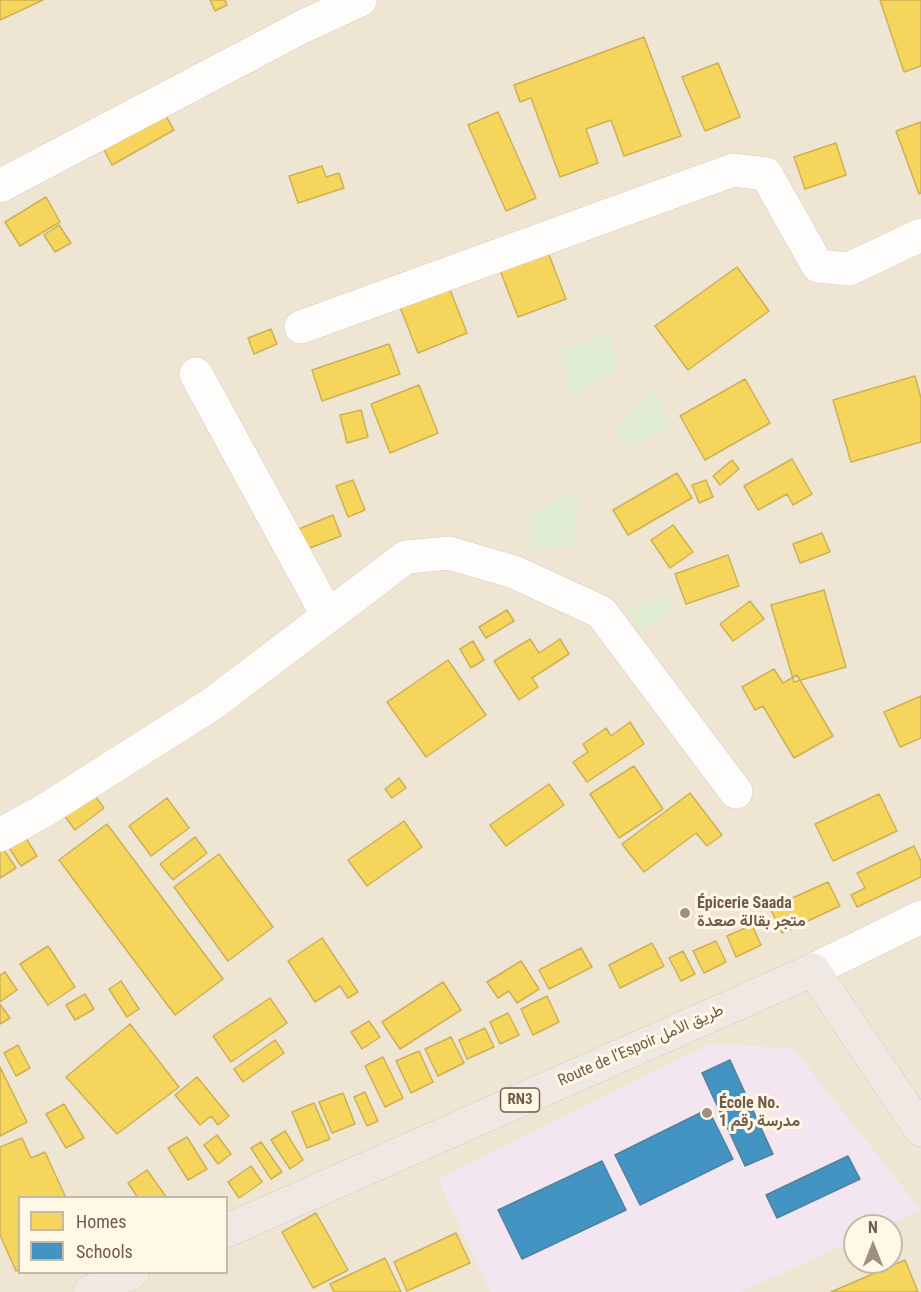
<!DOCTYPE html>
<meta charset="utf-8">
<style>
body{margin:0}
#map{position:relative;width:921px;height:1292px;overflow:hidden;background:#f6f1e6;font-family:"Roboto Condensed",sans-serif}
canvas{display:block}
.legend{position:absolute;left:18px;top:1196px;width:210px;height:78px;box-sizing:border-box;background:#fff8e6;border:2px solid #c7b9a7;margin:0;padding:8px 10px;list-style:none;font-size:18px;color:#725b48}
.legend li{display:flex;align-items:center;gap:12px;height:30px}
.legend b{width:30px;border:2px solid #c7b9a7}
.north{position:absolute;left:843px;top:1214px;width:60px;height:60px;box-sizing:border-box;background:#fff8e6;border:2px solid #c7b9a7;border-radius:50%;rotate:0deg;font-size:16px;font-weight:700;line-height:24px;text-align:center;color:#725b48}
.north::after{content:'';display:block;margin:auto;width:21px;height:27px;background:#a0907f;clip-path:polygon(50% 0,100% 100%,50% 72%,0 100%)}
</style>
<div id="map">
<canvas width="921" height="1292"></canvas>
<ul class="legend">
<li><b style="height:16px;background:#f6d55c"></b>Homes</li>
<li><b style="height:16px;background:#4393c3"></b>Schools</li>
</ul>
<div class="north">N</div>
</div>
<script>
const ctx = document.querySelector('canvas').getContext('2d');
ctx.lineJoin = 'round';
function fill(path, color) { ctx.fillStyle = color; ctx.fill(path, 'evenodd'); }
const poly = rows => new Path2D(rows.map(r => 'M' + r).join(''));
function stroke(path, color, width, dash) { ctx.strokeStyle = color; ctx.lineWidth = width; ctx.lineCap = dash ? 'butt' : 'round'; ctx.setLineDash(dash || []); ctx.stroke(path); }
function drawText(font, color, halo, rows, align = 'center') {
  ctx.font = font + ' "Roboto Condensed",Vazirmatn,sans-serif'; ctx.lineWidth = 6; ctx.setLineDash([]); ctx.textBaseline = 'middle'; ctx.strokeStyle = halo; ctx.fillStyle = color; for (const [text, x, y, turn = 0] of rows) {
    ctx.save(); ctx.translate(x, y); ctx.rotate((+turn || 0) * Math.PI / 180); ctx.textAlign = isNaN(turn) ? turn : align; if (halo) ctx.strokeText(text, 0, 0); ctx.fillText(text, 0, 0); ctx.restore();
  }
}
const residential = poly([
 [0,0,921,0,921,1292,0,1292],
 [20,1198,226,1198,226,1272,20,1272],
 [855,1226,891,1226,891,1262,855,1262]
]);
const education = poly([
 [710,1044,793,1048,921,1210,886,1226,855,1226,855,1240,740,1292,490,1292,438,1179]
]);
const green = poly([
 [609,332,620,369,570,394,559,351],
 [655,388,671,427,626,448,616,429],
 [579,490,573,546,529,552,530,513],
 [665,596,674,613,641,630,626,610]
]);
const homes = poly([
 [0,0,43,0,0,20,0,0],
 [210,0,225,0,227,5,215,11,210,0],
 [880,0,921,0,921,66,904,72,880,0],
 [644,37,681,136,624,156,611,120,586,129,598,163,560,177,531,98,520,102,514,85,644,37],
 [718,63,740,117,705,131,682,77,718,63],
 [498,112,536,198,506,211,468,125,498,112],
 [164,113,174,130,112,165,103,148,164,113],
 [921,122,921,193,919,194,896,131,921,122],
 [836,143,846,175,805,189,794,157,836,143],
 [322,166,326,177,339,173,344,188,298,203,289,176,322,166],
 [46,197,60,222,20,246,5,222,46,197],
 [59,225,71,243,55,252,44,235,59,225],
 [546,247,566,299,518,317,498,265,546,247],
 [737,267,769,311,688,370,655,326,737,267],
 [447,282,467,333,418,353,398,302,447,282],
 [271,329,277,344,254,354,248,338,271,329],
 [389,344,400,374,322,401,312,370,389,344],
 [915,376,921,398,921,442,851,462,833,400,915,376],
 [745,379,770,423,705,460,680,416,745,379],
 [419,385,438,433,390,453,371,404,419,385],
 [361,410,368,437,347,443,340,415,361,410],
 [792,459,812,494,793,505,787,494,758,510,744,486,792,459],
 [732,460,739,469,720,485,713,476,732,460],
 [677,473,692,498,628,535,613,510,677,473],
 [353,480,365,510,348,517,336,486,353,480],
 [706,480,713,497,699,503,692,485,706,480],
 [333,515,341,536,302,551,294,531,333,515],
 [673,525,693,552,670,568,651,540,673,525],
 [822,533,830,552,800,563,793,544,822,533],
 [728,555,739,586,686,604,675,574,728,555],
 [824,590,846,667,794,682,771,605,824,590],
 [750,601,764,619,733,641,720,624,750,601],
 [507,610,514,621,486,638,479,627,507,610],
 [530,639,539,653,560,639,569,654,532,678,538,687,519,700,494,661,530,639],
 [473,641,484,660,471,668,460,649,473,641],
 [448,660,486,715,426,757,387,702,448,660],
 [774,669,783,683,797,675,833,736,794,758,763,706,755,710,742,687,774,669],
 [921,696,921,738,900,747,884,712,921,696],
 [630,722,644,744,587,782,573,762,588,752,583,744,606,728,611,736,630,722],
 [634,766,663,809,619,838,590,794,634,766],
 [399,778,406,788,392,798,385,789,399,778],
 [549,784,564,805,506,846,490,825,549,784],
 [92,792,104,808,75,830,63,814,92,792],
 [690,793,722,835,707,846,696,833,644,872,622,844,690,793],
 [879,794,897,831,833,861,815,824,879,794],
 [167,798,189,828,151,856,129,826,167,798],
 [404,821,422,847,367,886,348,860,404,821],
 [107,824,223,979,175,1015,59,860,107,824],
 [19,827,37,856,21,866,2,837,19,827],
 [195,837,207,853,173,880,160,864,195,837],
 [0,844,16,868,0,878,0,844],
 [914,846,921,861,921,877,857,907,851,895,865,888,857,873,914,846],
 [219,854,273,927,228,961,174,887,219,854],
 [828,882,840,906,782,933,770,908,828,882],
 [752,925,761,945,736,957,727,936,752,925],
 [322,938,358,992,348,998,340,986,315,1002,288,961,322,938],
 [716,941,726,962,704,973,693,951,716,941],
 [652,943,664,966,620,988,609,965,652,943],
 [48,946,75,987,48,1005,20,964,48,946],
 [581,948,592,967,549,989,539,970,581,948],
 [683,951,695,974,681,981,669,958,683,951],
 [521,961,539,989,517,1003,509,991,498,998,487,982,521,961],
 [5,972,17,990,0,1002,0,975,5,972],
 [121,981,139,1009,127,1017,109,989,121,981],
 [443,982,461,1010,400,1049,382,1022,443,982],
 [85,994,94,1009,75,1020,66,1005,85,994],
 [547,996,559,1022,533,1035,521,1009,547,996],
 [270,998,287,1023,231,1062,213,1036,270,998],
 [0,1004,10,1018,0,1024,0,1004],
 [508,1013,519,1035,500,1044,490,1022,508,1013],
 [369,1021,380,1037,362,1049,351,1032,369,1021],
 [130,1024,179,1087,117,1134,66,1077,130,1024],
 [485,1028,494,1047,467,1059,459,1040,485,1028],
 [451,1037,464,1063,438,1076,425,1049,451,1037],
 [275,1040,284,1053,243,1082,234,1069,275,1040],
 [18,1045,30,1068,16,1076,4,1053,18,1045],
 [419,1051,433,1082,411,1093,396,1061,419,1051],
 [383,1057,403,1098,385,1107,365,1066,383,1057],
 [0,1067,27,1122,0,1136,0,1067],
 [197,1077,229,1116,218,1125,211,1116,200,1125,175,1095,197,1077],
 [365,1092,378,1121,367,1126,354,1097,365,1092],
 [343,1093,355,1124,332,1133,319,1102,343,1093],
 [314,1103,330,1139,307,1148,292,1112,314,1103],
 [64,1104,84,1138,66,1148,46,1114,64,1104],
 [285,1131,303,1160,290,1169,271,1140,285,1131],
 [217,1135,231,1154,218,1164,204,1145,217,1135],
 [187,1137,207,1169,188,1180,168,1148,187,1137],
 [22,1138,31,1158,45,1152,66,1198,20,1198,20,1269,16,1271,0,1235,0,1147,22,1138],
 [261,1142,282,1172,271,1179,251,1148,261,1142],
 [251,1166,262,1182,239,1198,228,1182,251,1166],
 [147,1170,167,1198,138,1198,128,1183,147,1170],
 [316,1213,348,1270,313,1288,282,1232,316,1213],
 [456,1233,470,1263,407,1291,394,1262,456,1233],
 [385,1258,401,1292,334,1292,330,1284,385,1258],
 [905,1260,918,1292,831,1292,905,1260]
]);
const schools = poly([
 [730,1060,773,1154,745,1166,702,1073,730,1060],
 [708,1109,733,1159,640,1205,615,1155,708,1109],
 [848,1156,860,1179,777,1218,766,1195,848,1156],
 [602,1161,626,1210,522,1259,498,1210,602,1161]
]);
const street = poly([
 [0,186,302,27,360,0],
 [301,327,733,170,766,174,818,266,849,269,921,235],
 [196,374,328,616],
 [0,835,45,810,212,704,406,557,449,553,514,572,601,612,736,792],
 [813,970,921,917]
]);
const highway = poly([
 [226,1231,813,970,921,1130],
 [90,1292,133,1272]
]);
const markers = [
 [685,913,6,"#a0907f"],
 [707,1113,6,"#a0907f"]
];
const shields = [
 [520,1100,39]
];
const shieldNames = [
 ["RN3",520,1100]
];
const poiNames = [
 ["Épicerie Saada",697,904],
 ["متجر بقالة صعدة",697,922],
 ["École No.",719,1104],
 ["1 مدرسة رقم",719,1122]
];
const streetNames = [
 ["Route de l’Espoir طريق الأمل",641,1046,-24]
];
fill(residential, '#efe5d3');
fill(education, '#f3e6f0');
fill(green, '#dfecd1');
fill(homes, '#f6d55c');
stroke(homes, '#ceb056', 1.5);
fill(schools, '#4393c3');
stroke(schools, '#51829e', 1.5);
stroke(street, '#d4ccc2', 34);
stroke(highway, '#d5cdc4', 34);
stroke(street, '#fefdfb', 33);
stroke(highway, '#f0e8e2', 33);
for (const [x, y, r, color] of markers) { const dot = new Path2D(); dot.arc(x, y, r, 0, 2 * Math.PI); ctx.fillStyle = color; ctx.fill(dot); stroke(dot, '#fff8e6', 2); }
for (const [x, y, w] of shields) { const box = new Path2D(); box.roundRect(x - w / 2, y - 12, w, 24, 4.5); ctx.fillStyle = '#fff8e6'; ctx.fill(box); stroke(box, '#725b48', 1.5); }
drawText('bold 15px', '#725b48', null, shieldNames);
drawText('bold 16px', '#725b48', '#fff8e6', poiNames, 'left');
drawText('16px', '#725b48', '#fff8e6', streetNames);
</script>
